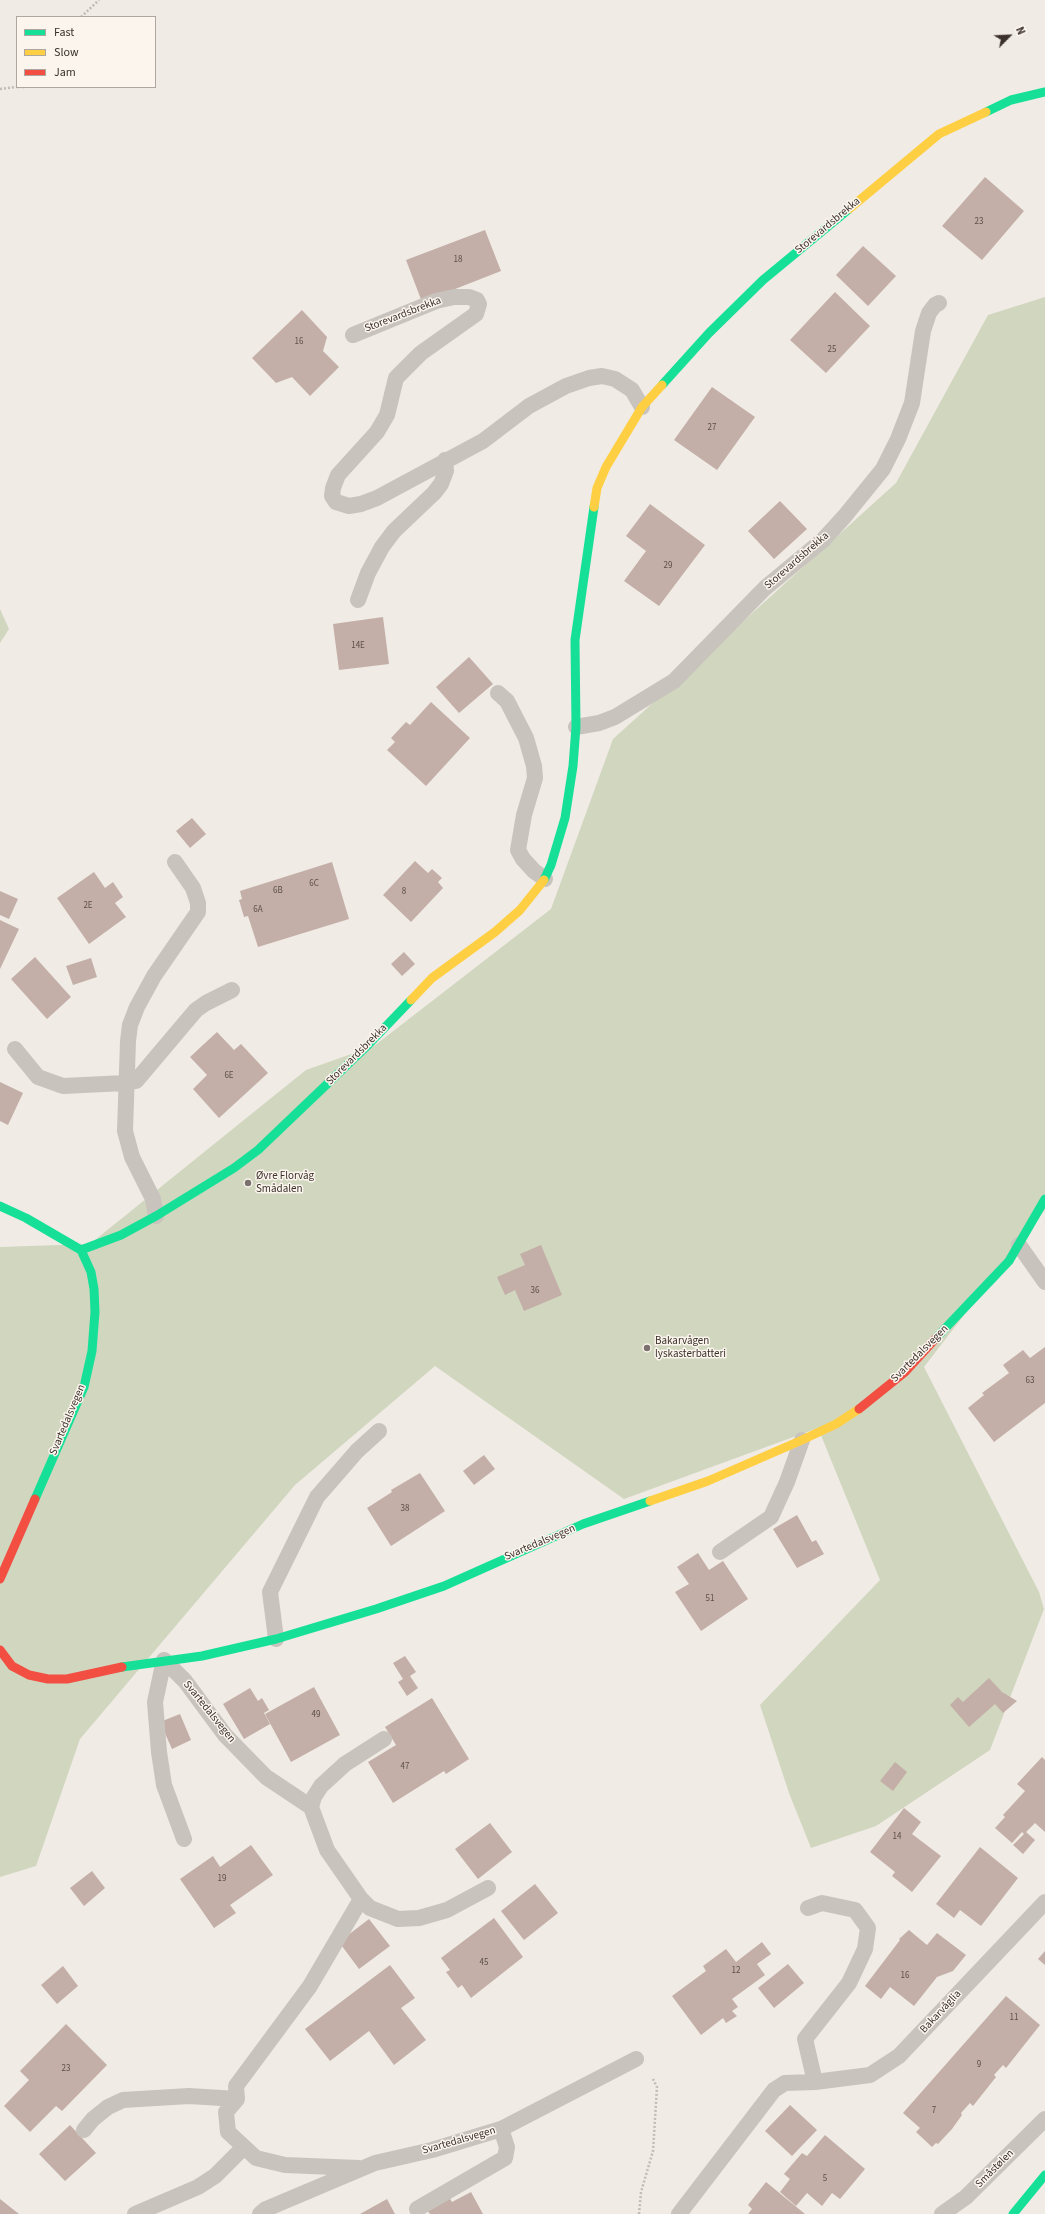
<!DOCTYPE html>
<meta charset="utf-8">
<style>
body{margin:0}
#map{position:relative;width:1045px;height:2214px;overflow:hidden;background:#f0ebe5;font-family:"Source Sans 3",sans-serif}
canvas{display:block}
.legend{position:absolute;left:16px;top:16px;width:140px;height:72px;box-sizing:border-box;background:#fbf5ee;border:1px solid #aea6a0;margin:0;padding:5px 7px;list-style:none;font-size:12px;color:#3b302b}
.legend li{display:flex;align-items:center;gap:8px;height:20px}
.legend b{width:20px;border:1px solid #aea6a0}
.north{position:absolute;left:989px;top:16px;width:40px;height:40px;-webkit-text-stroke:3px #fbf5ee;paint-order:stroke;rotate:66deg;font-size:11px;font-weight:700;line-height:16px;text-align:center;color:#3b302b}
.north::after{content:'';display:block;margin:auto;width:14px;height:18px;background:#3b302b;clip-path:polygon(50% 0,100% 100%,50% 72%,0 100%)}
</style>
<div id="map">
<canvas width="1045" height="2214"></canvas>
<ul class="legend">
<li><b style="height:5px;background:#16e098"></b>Fast</li>
<li><b style="height:5px;background:#ffcf43"></b>Slow</li>
<li><b style="height:5px;background:#f24e42"></b>Jam</li>
</ul>
<div class="north">N</div>
</div>
<script>
const ctx = document.querySelector('canvas').getContext('2d');
ctx.lineJoin = 'round';
function fill(path, color) { ctx.fillStyle = color; ctx.fill(path, 'evenodd'); }
const poly = rows => new Path2D(rows.map(r => 'M' + r).join(''));
function stroke(path, color, width, dash) { ctx.strokeStyle = color; ctx.lineWidth = width; ctx.lineCap = dash ? 'butt' : 'round'; ctx.setLineDash(dash || []); ctx.stroke(path); }
function drawText(font, color, halo, rows, align = 'center') {
  ctx.font = font + ' "Source Sans 3",sans-serif'; ctx.lineWidth = 3; ctx.setLineDash([]); ctx.textBaseline = 'middle'; ctx.strokeStyle = halo; ctx.fillStyle = color; for (const [text, x, y, turn = 0] of rows) {
    ctx.save(); ctx.translate(x, y); ctx.rotate((+turn || 0) * Math.PI / 180); ctx.textAlign = isNaN(turn) ? turn : align; if (halo) ctx.strokeText(text, 0, 0); ctx.fillText(text, 0, 0); ctx.restore();
  }
}
const green = poly([
 [1045,297,1045,1210,924,1367,1039,1592,1044,1609,990,1750,876,1826,811,1848,789,1793,760,1705,880,1580,818,1428,624,1499,435,1366,295,1485,80,1739,36,1866,0,1877,0,1247,90,1244,306,1070,374,1046,551,909,613,739,896,483,988,315],
 [0,609,9,629,0,643]
]);
const building = poly([
 [985,177,1024,211,982,260,942,226],
 [485,230,501,271,422,302,406,260],
 [863,246,896,276,868,306,836,275],
 [835,292,870,326,826,373,790,340],
 [302,310,327,337,323,351,339,367,310,396,292,377,276,383,252,358],
 [712,387,755,417,717,470,674,440],
 [780,501,807,529,774,559,748,531],
 [650,504,705,545,659,606,624,581,646,551,626,536],
 [383,617,389,664,339,670,333,624],
 [469,657,493,684,459,713,436,687],
 [431,702,470,738,426,786,387,750,395,742,391,738,406,722,410,725],
 [192,818,206,834,190,848,176,831],
 [415,861,428,873,432,869,442,878,438,882,443,888,411,922,383,895],
 [332,862,349,919,258,947,248,916,244,917,239,900,242,899,240,891],
 [94,872,105,888,113,882,123,897,115,903,126,917,89,944,57,898],
 [0,891,18,899,9,919,0,915],
 [0,920,19,929,0,969],
 [404,952,415,964,402,976,391,964],
 [35,957,71,997,47,1019,11,979],
 [91,958,97,977,73,985,66,966],
 [217,1032,234,1050,241,1044,268,1073,219,1118,193,1089,207,1075,190,1057],
 [0,1082,23,1093,8,1125,0,1121],
 [541,1245,562,1295,524,1311,515,1290,505,1295,497,1277,525,1265,520,1254],
 [1045,1347,1045,1403,994,1442,968,1408,984,1395,982,1393,1009,1373,1003,1365,1023,1350,1030,1358],
 [484,1455,495,1469,474,1485,463,1471],
 [420,1473,445,1511,391,1546,367,1508,392,1492,391,1490],
 [797,1515,812,1542,816,1540,824,1554,797,1568,773,1529],
 [698,1553,709,1570,723,1561,748,1599,701,1631,675,1592,689,1584,677,1567],
 [405,1656,416,1672,410,1676,418,1688,407,1696,398,1682,403,1679,393,1663],
 [989,1678,1002,1692,1017,1701,1003,1713,995,1704,969,1727,950,1705,958,1697,963,1702],
 [314,1687,340,1735,291,1762,265,1714],
 [250,1688,258,1701,262,1698,269,1710,264,1713,270,1724,244,1739,223,1704],
 [432,1698,469,1759,446,1774,444,1771,393,1803,368,1762,396,1745,385,1727],
 [180,1714,191,1740,172,1749,160,1722],
 [1042,1757,1045,1760,1045,1832,1035,1823,1026,1832,1035,1840,1023,1854,1013,1845,1024,1834,1022,1832,1012,1843,995,1828,1005,1817,1003,1815,1025,1791,1017,1784],
 [895,1762,907,1772,893,1791,880,1781],
 [904,1808,921,1822,912,1834,941,1856,912,1892,892,1876,895,1872,870,1852],
 [490,1823,512,1852,478,1879,455,1849],
 [251,1845,273,1875,230,1905,236,1913,214,1928,180,1879,213,1856,220,1867],
 [980,1847,1018,1878,981,1926,960,1910,954,1918,936,1904],
 [92,1871,105,1888,84,1906,70,1888],
 [535,1884,558,1913,524,1940,501,1911],
 [494,1918,523,1957,471,1998,462,1985,458,1988,446,1972,450,1970,441,1958],
 [369,1919,390,1946,359,1969,339,1942],
 [909,1930,927,1945,937,1933,966,1955,953,1971,937,1977,914,2006,890,1987,881,1999,865,1986,900,1940,899,1939],
 [762,1942,771,1954,757,1964,765,1975,732,1999,738,2007,732,2011,737,2016,726,2023,723,2018,701,2035,672,1996,706,1971,703,1966,726,1949,736,1962],
 [1045,1951,1045,1965,1038,1959],
 [788,1964,804,1983,774,2008,758,1988],
 [390,1965,415,1998,401,2008,426,2040,394,2065,369,2031,330,2061,305,2029],
 [63,1966,78,1986,57,2004,41,1985],
 [1006,1996,1040,2025,1006,2068,1003,2065,994,2075,996,2077,973,2106,970,2103,961,2113,962,2115,952,2129,938,2144,936,2143,932,2147,916,2132,920,2128,903,2113],
 [66,2024,107,2065,62,2111,56,2106,30,2132,4,2106,29,2080,20,2071],
 [790,2105,817,2130,792,2156,765,2131],
 [70,2125,96,2153,65,2181,39,2154],
 [825,2135,865,2169,840,2199,832,2193,822,2206,807,2193,796,2206,780,2192,790,2179,784,2174,802,2153,807,2156],
 [766,2182,805,2214,748,2214,752,2209,748,2205],
 [471,2192,483,2214,430,2214,427,2210,449,2197,452,2202],
 [0,2199,19,2214,0,2214],
 [387,2199,395,2214,360,2214]
]);
const path = poly([
 [81,17,99,0],
 [18,87,26,87],
 [0,89,17,87],
 [639,2214,641,2192,653,2151,657,2087,653,2079]
]);
const lane = poly([
 [353,335,436,301,454,297,469,297,477,300,479,304,476,314,421,353,396,378,387,415,377,432,338,475,333,488,332,496,336,502,349,506,361,504,377,498,483,441,529,406,566,386,589,378,602,376,615,379,632,390,642,407],
 [358,600,368,573,382,547,394,531,434,493,441,484,446,471,445,460],
 [498,693,507,701,526,738,534,766,535,778,524,815,518,850,523,859,534,871,545,879],
 [576,727,599,723,615,717,674,681,765,588,823,540,844,517,883,469,898,439,912,403,923,331,929,313,935,305,939,303],
 [15,1049,38,1077,63,1086,125,1083,136,1081,196,1010,206,1003,232,990],
 [156,1216,153,1199,132,1157,125,1131,128,1041,130,1025,137,1007,154,976,198,912,198,903,193,888,175,862],
 [1019,1245,1045,1282],
 [720,1552,771,1517,787,1482,802,1440],
 [276,1639,270,1592,317,1497,357,1451,379,1431],
 [164,1660,185,1681,225,1735,266,1777,311,1807],
 [164,1660,155,1702,159,1752,164,1785,184,1839],
 [361,1899,370,1908,398,1919,419,1918,447,1910,488,1888],
 [808,1908,822,1903,855,1910,868,1928,865,1949,849,1983,805,2039,815,2082],
 [501,2129,636,2059],
 [84,2130,93,2119,108,2107,123,2100,189,2096,237,2099],
 [359,2168,285,2165,256,2158,228,2132,226,2112,237,2099,236,2086,310,1986,361,1899,327,1850,311,1807,314,1797,321,1786,345,1764,384,1739],
 [135,2214,198,2187,215,2176,244,2147],
 [260,2214,266,2209,375,2163,432,2150,501,2129,507,2147,505,2158,417,2209],
 [679,2214,774,2090,785,2083,815,2082,870,2075,899,2056,1045,1902],
 [942,2214,966,2197,1045,2119]
]);
const fast = poly([
 [986,112,1011,100,1045,92],
 [662,385,709,333,763,280,849,209],
 [544,880,551,865,565,818,573,766,576,727,575,640,594,507],
 [0,1206,26,1218,81,1250,91,1272,94,1289,95,1312,92,1351,84,1387,35,1499],
 [81,1250,121,1235,156,1216,234,1168,258,1150,368,1045,411,1000],
 [936,1338,1009,1261,1045,1199],
 [122,1667,202,1656,276,1639,376,1609,444,1586,583,1524,650,1501],
 [1013,2214,1045,2175]
]);
const slow = poly([
 [849,209,939,134,986,112],
 [594,507,597,488,606,467,642,407,662,385],
 [411,1000,432,978,495,932,520,910,544,880],
 [650,1501,708,1481,802,1440,836,1424,859,1409]
]);
const jam = poly([
 [859,1409,905,1372,936,1338],
 [0,1579,35,1499],
 [0,1650,12,1666,29,1675,48,1679,67,1679,122,1667]
]);
const markers = [
 [248,1183,4,"#7a716c"],
 [647,1348,4,"#7a716c"]
];
const numberNames = [
 ["23",979,222],
 ["18",458,260],
 ["16",299,342],
 ["25",832,350],
 ["27",712,428],
 ["29",668,566],
 ["14E",358,646],
 ["6C",314,884],
 ["6B",278,891],
 ["8",404,892],
 ["2E",88,906],
 ["6A",258,910],
 ["6E",229,1076],
 ["36",535,1291],
 ["63",1030,1381],
 ["38",405,1509],
 ["51",710,1599],
 ["49",316,1715],
 ["47",405,1767],
 ["14",897,1837],
 ["19",222,1879],
 ["45",484,1963],
 ["12",736,1971],
 ["16",905,1976],
 ["11",1014,2018],
 ["9",979,2065],
 ["23",66,2069],
 ["7",934,2111],
 ["5",825,2179]
];
const streetNames = [
 ["Storevardsbrekka",828,226,-40],
 ["Storevardsbrekka",403,315,-21],
 ["Storevardsbrekka",797,561,-41],
 ["Storevardsbrekka",357,1055,-45],
 ["Svartedalsvegen",920,1354,-45],
 ["Svartedalsvegen",68,1420,-67],
 ["Svartedalsvegen",540,1543,-23],
 ["Svartedalsvegen",209,1712,51],
 ["Bakarvåglia",941,2012,-47],
 ["Svartedalsvegen",459,2141,-16],
 ["Småstølen",995,2169,-45]
];
const poiNames = [
 ["Øvre Florvåg",256,1177],
 ["Smådalen",256,1190],
 ["Bakarvågen",655,1342],
 ["lyskasterbatteri",655,1355]
];
fill(green, '#d1d6bf');
fill(building, '#c3afa7');
stroke(path, '#c2bbb6', 2.5, [2, 2]);
stroke(lane, '#c9c3be', 16);
stroke(fast, '#16e098', 9);
stroke(slow, '#ffcf43', 9);
stroke(jam, '#f24e42', 9);
for (const [x, y, r, color] of markers) { const dot = new Path2D(); dot.arc(x, y, r, 0, 2 * Math.PI); ctx.fillStyle = color; ctx.fill(dot); stroke(dot, '#fbf5ee', 1.5); }
drawText('9px', '#5d504a', null, numberNames);
drawText('11px', '#3b302b', '#fbf5ee', streetNames);
drawText('11px', '#3b302b', '#fbf5ee', poiNames, 'left');
</script>
